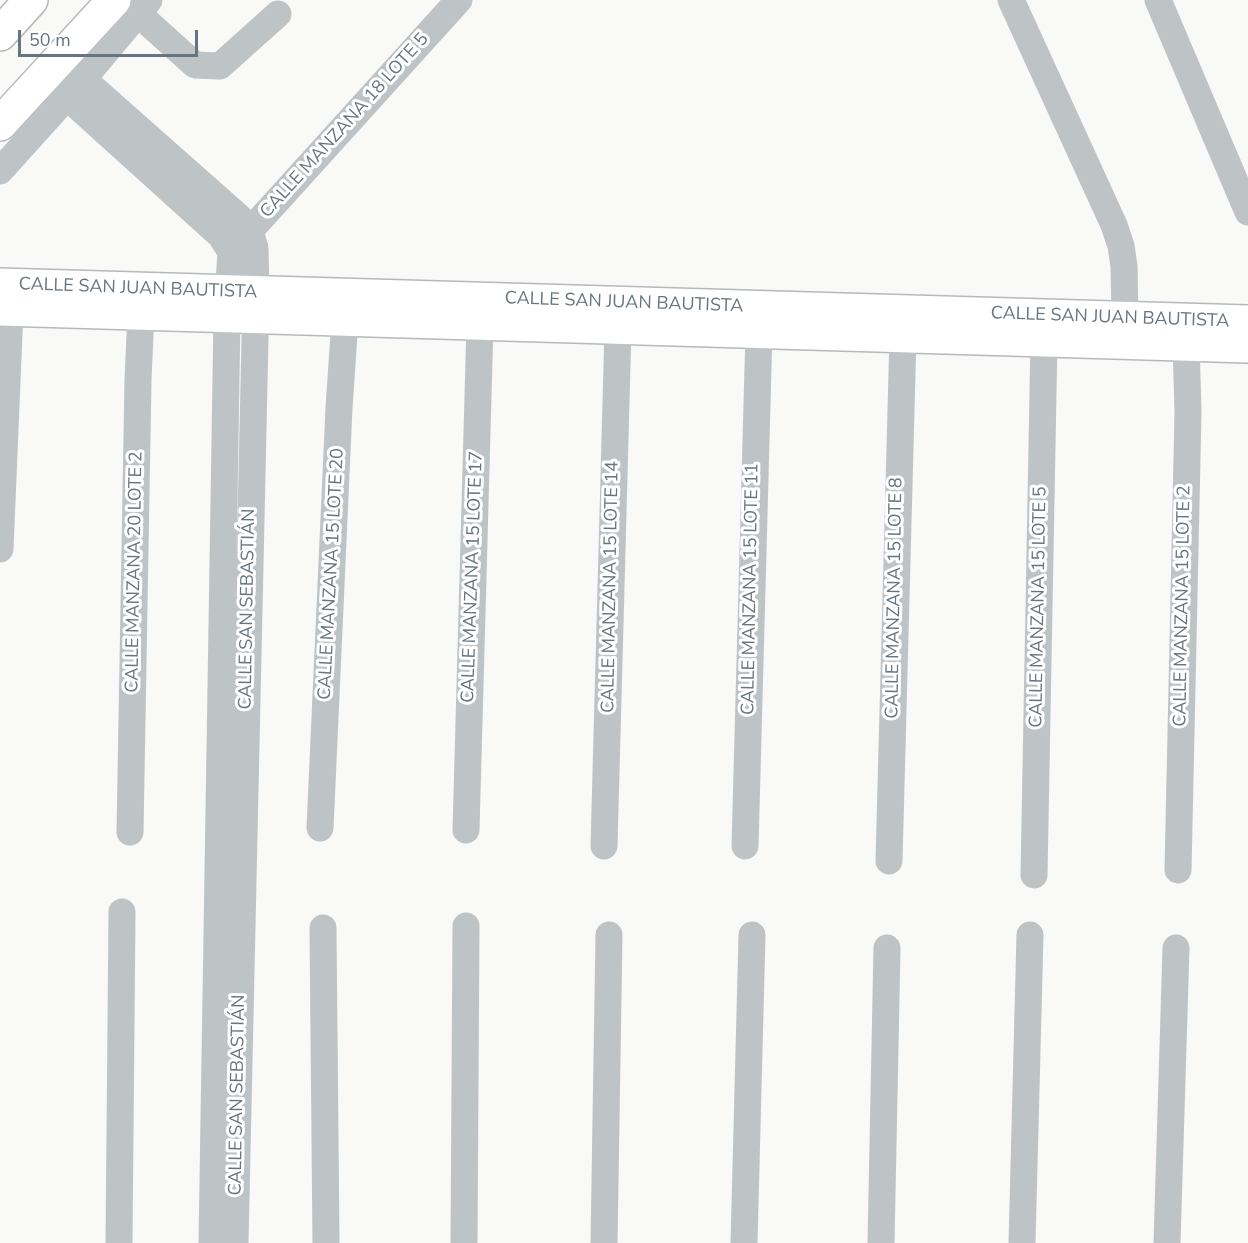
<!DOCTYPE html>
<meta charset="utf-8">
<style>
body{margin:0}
#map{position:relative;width:1248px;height:1243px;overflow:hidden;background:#f9f9f7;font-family:"Nunito Sans",sans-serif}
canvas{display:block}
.scale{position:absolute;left:18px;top:30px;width:180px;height:27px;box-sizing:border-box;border:3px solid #66757f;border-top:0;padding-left:8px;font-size:18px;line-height:21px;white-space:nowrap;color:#66757f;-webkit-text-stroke:4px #fff;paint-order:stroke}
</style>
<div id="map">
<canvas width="1248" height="1243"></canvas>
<div class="scale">50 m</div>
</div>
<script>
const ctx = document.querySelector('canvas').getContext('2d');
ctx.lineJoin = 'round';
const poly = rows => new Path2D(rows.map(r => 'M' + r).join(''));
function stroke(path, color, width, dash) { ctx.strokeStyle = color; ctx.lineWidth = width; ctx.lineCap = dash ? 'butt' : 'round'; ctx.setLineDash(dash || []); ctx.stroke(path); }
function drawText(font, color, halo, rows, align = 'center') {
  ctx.font = font + ' "Nunito Sans",sans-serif'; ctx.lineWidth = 6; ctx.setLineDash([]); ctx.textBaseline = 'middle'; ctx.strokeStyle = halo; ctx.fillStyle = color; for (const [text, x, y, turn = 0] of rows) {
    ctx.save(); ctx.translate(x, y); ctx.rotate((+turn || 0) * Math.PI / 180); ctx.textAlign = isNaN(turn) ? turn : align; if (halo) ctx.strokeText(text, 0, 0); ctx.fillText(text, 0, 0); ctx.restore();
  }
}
const street = poly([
 [1011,0,1114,225,1121,246,1124,266,1125,318],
 [1158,0,1248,212],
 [124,1,195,65,220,66,278,14],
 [63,57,83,79,239,217,250,231,255,248,256,293,235,1243],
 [46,75,66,96,221,236,231,252,227,316,212,1243],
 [0,171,83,79,149,0],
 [238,244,459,0],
 [0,549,10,310],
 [320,828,339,408,345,320],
 [466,830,480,324],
 [130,832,138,379,141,313],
 [604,846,618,328],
 [745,846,759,331],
 [889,861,903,335],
 [1178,870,1188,412,1186,343],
 [1034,875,1044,339],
 [323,928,326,1243],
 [119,1243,122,912],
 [464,1243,466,926],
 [604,1243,609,935],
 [744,1243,752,935],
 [881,1243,887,948],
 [1022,1243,1030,935],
 [1167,1243,1176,948]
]);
const secondary = poly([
 [0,34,31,0],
 [0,124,114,0],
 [0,285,1248,322],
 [0,309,1248,346]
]);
const streetNames = [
 ["CALLE MANZANA 18 LOTE 5",345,126,-48],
 ["CALLE SAN JUAN BAUTISTA",138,289,2],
 ["CALLE SAN JUAN BAUTISTA",624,303,2],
 ["CALLE SAN JUAN BAUTISTA",1110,318,2],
 ["CALLE MANZANA 20 LOTE 2",135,572,-89],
 ["CALLE MANZANA 15 LOTE 20",332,574,-87],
 ["CALLE MANZANA 15 LOTE 17",473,577,-88],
 ["CALLE MANZANA 15 LOTE 14",611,587,-89],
 ["CALLE MANZANA 15 LOTE 11",751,589,-89],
 ["CALLE MANZANA 15 LOTE 8",895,598,-89],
 ["CALLE MANZANA 15 LOTE 2",1183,606,-89],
 ["CALLE MANZANA 15 LOTE 5",1039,607,-89],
 ["CALLE SAN SEBASTIÁN",248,609,-89],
 ["CALLE SAN SEBASTIÁN",238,1095,-89]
];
stroke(secondary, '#b3b9bd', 36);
stroke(street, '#bec3c6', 27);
stroke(secondary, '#fff', 33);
drawText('18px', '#66757f', '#fff', streetNames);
</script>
